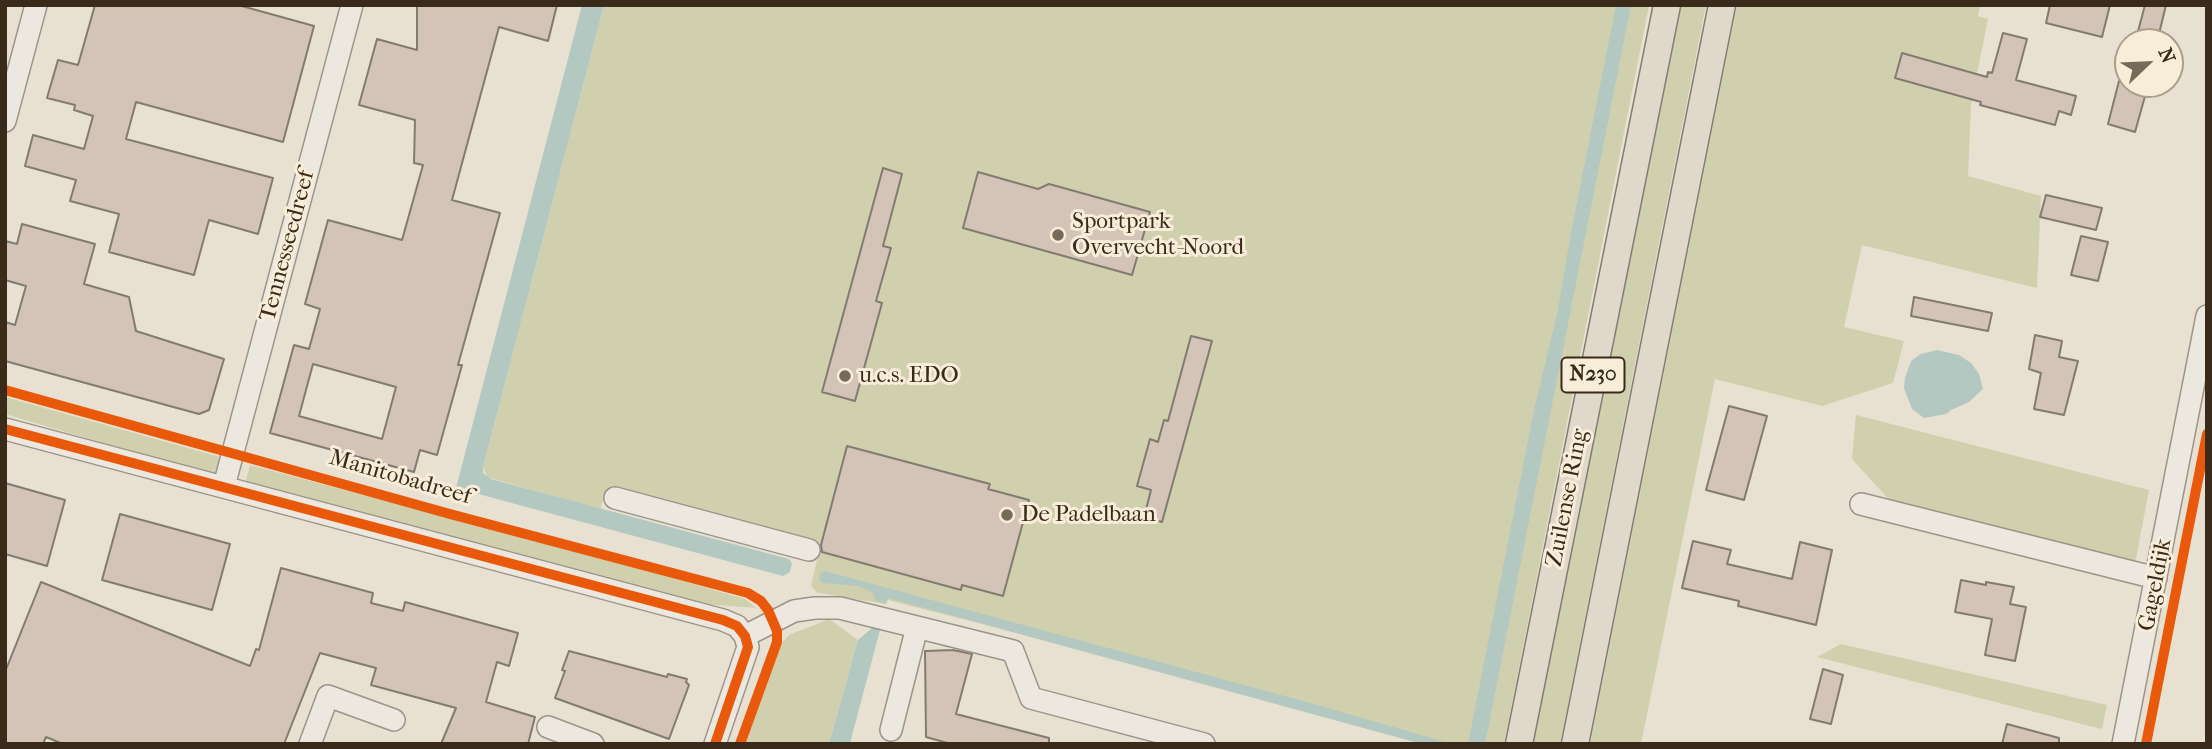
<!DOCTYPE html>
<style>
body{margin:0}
#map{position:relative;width:2212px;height:749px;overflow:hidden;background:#e8e0d0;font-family:"IM FELL French Canon",serif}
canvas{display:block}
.frame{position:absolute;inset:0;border:7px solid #392a19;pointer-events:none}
.north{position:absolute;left:2114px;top:28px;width:70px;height:70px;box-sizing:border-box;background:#f7edd9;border:2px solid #ab9f8c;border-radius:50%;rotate:67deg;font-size:19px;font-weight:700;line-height:28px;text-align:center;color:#392a19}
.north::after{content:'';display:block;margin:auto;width:24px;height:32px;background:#766a59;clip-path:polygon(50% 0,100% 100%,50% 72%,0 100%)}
</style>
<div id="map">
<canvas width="2212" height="749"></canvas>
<div class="frame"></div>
<div class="north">N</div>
</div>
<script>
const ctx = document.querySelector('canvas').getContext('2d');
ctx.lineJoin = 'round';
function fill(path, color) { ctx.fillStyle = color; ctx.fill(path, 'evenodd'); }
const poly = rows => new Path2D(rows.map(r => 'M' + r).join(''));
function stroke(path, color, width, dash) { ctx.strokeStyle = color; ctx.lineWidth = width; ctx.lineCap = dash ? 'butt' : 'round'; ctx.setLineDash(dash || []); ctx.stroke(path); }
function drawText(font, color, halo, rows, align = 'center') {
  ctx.font = font + ' "IM FELL French Canon",serif'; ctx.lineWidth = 6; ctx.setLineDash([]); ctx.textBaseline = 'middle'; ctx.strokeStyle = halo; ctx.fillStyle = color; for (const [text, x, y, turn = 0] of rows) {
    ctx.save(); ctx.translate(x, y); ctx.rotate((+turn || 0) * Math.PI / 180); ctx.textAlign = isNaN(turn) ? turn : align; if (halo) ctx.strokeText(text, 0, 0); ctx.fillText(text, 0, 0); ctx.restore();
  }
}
const green = poly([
 [604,5,1649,5,1504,744,1451,744,888,600,886,604,818,593,811,586,819,551,870,564,607,490,600,509,487,477,483,467],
 [1675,5,1706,5,1560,744,1528,744],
 [1737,5,1980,5,1978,16,1988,19,1971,104,1968,176,2041,196,2037,288,1862,245,1844,327,1904,341,1893,383,1822,406,1715,379,1641,744,1590,744],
 [5,397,224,458,219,477,5,414],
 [1856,415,2149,490,2134,569,1894,505,1852,459],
 [250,465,644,570,745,599,756,608,703,604,245,484],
 [829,619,858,640,829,744,743,744,778,647,789,635],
 [1841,644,2107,705,2102,729,1817,657]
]);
const water = poly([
 [582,5,604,5,483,467,483,473,491,479,789,559,792,563,790,572,783,576,456,488],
 [1616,5,1631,5,1485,744,1468,744,1535,405,1557,315,1570,238],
 [1937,350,1959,355,1971,363,1979,374,1983,389,1969,402,1951,410,1946,414,1924,418,1912,409,1904,388,1905,378,1911,361,1921,354],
 [825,571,1314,704,1452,744,1422,744,888,598,886,604,876,601,872,592,858,586,822,583,819,580,820,573],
 [872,628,880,630,850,743,852,744,829,744,858,640]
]);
const building = poly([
 [95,5,238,5,314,26,283,142,136,102,126,139,273,178,258,234,209,220,194,275,109,252,119,214,70,201,76,180,25,166,33,135,84,149,93,116,74,110,75,105,47,98,58,60,78,65,95,5],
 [417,5,557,5,548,41,499,27,452,200,500,213,458,365,462,365,437,455,420,450,414,472,270,433,294,345,309,349,320,309,305,304,328,220,402,240,423,165,414,163,415,120,359,105,377,39,417,50,417,5],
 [313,364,396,387,382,439,299,416,313,364],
 [2050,5,2110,5,2102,37,2046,23,2050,5],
 [2145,5,2166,5,2157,42,2136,39,2145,5],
 [2003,33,2027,39,2016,80,2076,96,2071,115,2059,111,2055,125,1980,105,1981,102,1895,78,1902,53,1987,77,1988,72,1992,73,2003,33],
 [2119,81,2147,89,2135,132,2108,124,2119,81],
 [883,168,902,174,883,246,891,248,876,301,882,303,855,401,822,392,883,168],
 [978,172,1038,189,1049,184,1150,212,1132,275,963,228,978,172],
 [2046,195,2102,208,2096,230,2040,217,2046,195],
 [22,224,95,244,84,284,129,297,136,331,224,359,209,410,199,414,5,361,5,322,15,325,26,286,5,280,5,241,17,244,22,224],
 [2081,236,2108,242,2098,281,2071,275,2081,236],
 [1914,297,1992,313,1988,331,1911,316,1914,297],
 [2035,335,2062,341,2059,357,2078,361,2064,415,2034,409,2041,373,2029,369,2035,335],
 [1191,336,1212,341,1162,522,1144,517,1151,490,1137,486,1150,439,1158,442,1164,420,1168,421,1191,336],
 [1729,406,1767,416,1744,500,1706,490,1729,406],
 [847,446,990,484,988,489,1029,500,1003,596,962,585,961,590,822,552,821,545,847,446],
 [5,483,65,500,47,566,5,554,5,483],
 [120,514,230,544,212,610,102,580,120,514],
 [1693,541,1731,550,1727,564,1792,579,1800,542,1832,550,1816,625,1738,606,1739,601,1682,588,1693,541],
 [281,568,373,593,371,603,403,611,405,602,518,633,509,666,497,662,486,702,535,717,528,744,441,744,456,708,371,685,376,668,320,653,284,744,63,744,46,737,43,744,5,744,5,672,41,582,250,666,256,649,259,650,281,568],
 [1961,580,1986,585,1986,582,2014,587,2010,604,2026,607,2015,661,1985,655,1992,619,1955,612,1961,580],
 [953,650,972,654,956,714,1049,738,1049,744,951,744,926,737,925,651,953,650],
 [569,651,667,677,668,674,687,679,686,682,689,685,669,739,555,698,565,671,562,670,569,651],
 [1823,669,1843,675,1831,724,1810,719,1823,669],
 [2007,724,2059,738,2059,744,2002,744,2007,724]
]);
const minor = poly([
 [5,121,36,5],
 [5,429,723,620,737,626,745,636,748,647,715,744],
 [224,486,352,5],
 [615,498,809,550],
 [1861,504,2156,578],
 [745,636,794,611,815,608,840,608,1013,651,1031,698,1204,744],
 [548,727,593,744],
 [891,730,917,627],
 [310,744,328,696,394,720],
 [2123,744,2207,316]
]);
const major = poly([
 [1519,744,1667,5],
 [1575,744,1722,5]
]);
const cycleway = poly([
 [5,390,450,514,748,593,761,601,768,610,777,631,777,642,740,744],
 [5,429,723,620,737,626,745,636,748,647,715,744],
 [2146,744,2207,434]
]);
const markers = [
 [1058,235,7,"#766a59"],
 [845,376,7,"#766a59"],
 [1007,515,7,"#766a59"]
];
const shields = [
 [1593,375,63]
];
const shieldNames = [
 ["N230",1593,375]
];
const poiNames = [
 ["Sportpark",1072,222],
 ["Overvecht-Noord",1072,248],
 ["u.c.s. EDO",859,376],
 ["De Padelbaan",1021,515]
];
const streetNames = [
 ["Tennesseedreef",288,246,-75],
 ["Manitobadreef",400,478,16],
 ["Zuilense Ring",1568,498,-79],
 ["Gageldijk",2156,585,-79]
];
fill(green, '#d1d0ae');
fill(water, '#b3c8c1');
fill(building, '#d4c4b7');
stroke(building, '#827b71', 2);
stroke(minor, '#9b9489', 24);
stroke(major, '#827b71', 29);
stroke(minor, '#ece8e0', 21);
stroke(major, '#e0d8ca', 26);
stroke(cycleway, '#e8590c', 10);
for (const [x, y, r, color] of markers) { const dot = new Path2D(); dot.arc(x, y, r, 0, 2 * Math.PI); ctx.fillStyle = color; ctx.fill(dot); stroke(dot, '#f7edd9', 2.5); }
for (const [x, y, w] of shields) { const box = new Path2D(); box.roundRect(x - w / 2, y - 17.5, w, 35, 5); ctx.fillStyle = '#f7edd9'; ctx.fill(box); stroke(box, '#392a19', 2); }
drawText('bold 21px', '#392a19', null, shieldNames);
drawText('23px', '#392a19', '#f7edd9', poiNames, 'left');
drawText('23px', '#392a19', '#f7edd9', streetNames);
</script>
